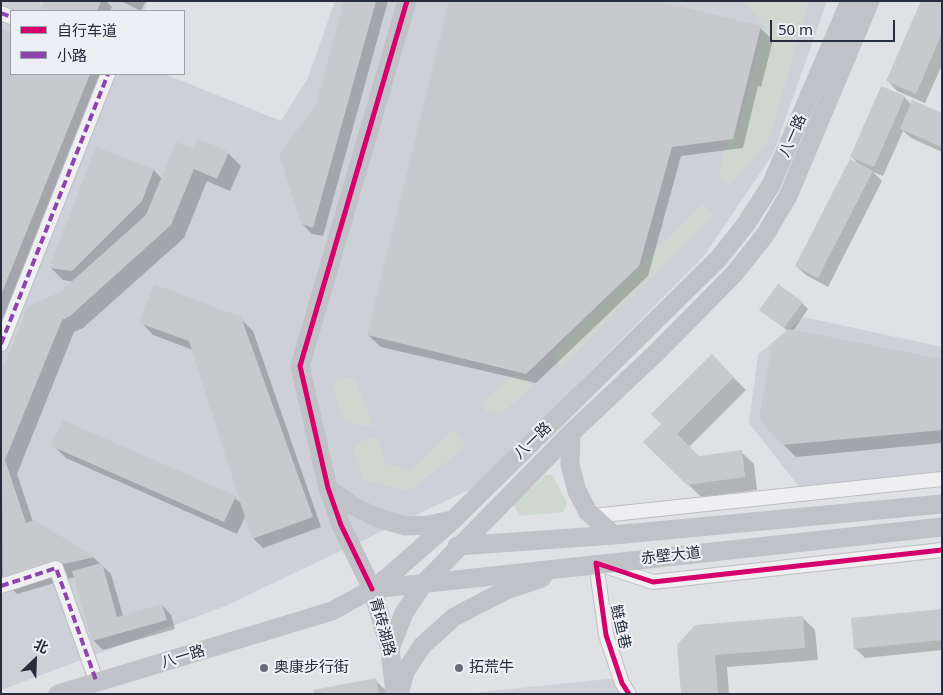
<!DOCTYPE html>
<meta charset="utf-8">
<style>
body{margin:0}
#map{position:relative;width:943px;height:695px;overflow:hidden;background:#dfe1e4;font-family:"Noto Sans","Noto Sans SC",sans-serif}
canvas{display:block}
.frame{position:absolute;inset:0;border:2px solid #272d3c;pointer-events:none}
.legend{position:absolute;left:10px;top:10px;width:175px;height:65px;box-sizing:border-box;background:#eceff4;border:1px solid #9da1aa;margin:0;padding:6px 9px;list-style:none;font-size:15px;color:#272d3c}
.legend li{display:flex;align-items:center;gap:10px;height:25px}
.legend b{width:25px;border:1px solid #9da1aa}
.north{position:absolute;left:10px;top:635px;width:50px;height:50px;-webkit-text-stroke:4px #eceff4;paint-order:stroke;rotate:24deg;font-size:14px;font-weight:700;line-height:20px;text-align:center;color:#272d3c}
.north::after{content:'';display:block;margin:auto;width:18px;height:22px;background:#272d3c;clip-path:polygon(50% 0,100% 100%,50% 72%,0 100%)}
.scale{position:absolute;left:770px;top:20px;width:125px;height:22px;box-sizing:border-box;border:2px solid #272d3c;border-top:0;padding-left:6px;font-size:15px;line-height:18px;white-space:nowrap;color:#272d3c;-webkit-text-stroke:4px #eceff4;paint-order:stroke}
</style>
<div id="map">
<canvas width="943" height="695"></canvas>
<div class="frame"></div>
<ul class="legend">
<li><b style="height:6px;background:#d6006c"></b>自行车道</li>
<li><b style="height:6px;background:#8e44ad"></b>小路</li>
</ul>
<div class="north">北</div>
<div class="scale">50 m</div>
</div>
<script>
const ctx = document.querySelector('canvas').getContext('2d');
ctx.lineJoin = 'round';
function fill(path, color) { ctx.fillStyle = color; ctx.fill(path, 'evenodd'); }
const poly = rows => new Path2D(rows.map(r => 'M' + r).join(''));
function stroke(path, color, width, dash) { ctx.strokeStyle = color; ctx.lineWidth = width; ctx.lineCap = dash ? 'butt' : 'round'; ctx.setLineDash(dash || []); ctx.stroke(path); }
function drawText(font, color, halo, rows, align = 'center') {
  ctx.font = font + ' "Noto Sans","Noto Sans SC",sans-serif'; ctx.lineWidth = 4.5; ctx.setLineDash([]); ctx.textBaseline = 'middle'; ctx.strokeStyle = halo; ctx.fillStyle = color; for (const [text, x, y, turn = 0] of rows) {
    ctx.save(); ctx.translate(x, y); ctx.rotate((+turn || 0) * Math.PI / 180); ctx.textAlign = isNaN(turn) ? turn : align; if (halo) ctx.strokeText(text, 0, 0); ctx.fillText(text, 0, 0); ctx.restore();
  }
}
const built = poly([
 [1,1,148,1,144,11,11,11,11,74,165,74,281,121,308,78,335,1,827,1,773,154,704,256,475,487,223,607,1,690],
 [804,317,942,347,942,478,800,488,749,423,758,354],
 [617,678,619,694,463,694]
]);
const green = poly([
 [743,1,809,2,768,143,730,185,718,177,726,143,739,129,765,26],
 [702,204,714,215,560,369,552,354],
 [512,376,525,378,533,386,502,413,486,411,481,403],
 [340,377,355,378,373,425,368,427,343,420,332,384],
 [454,429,466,447,409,491,364,480,353,452,355,445,369,438,378,438,386,464,411,470],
 [545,475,552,475,567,503,563,512,521,516,513,505]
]);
const shadow = poly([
 [46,1,106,1,112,7,110,11,41,11],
 [121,1,146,1,141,11],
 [345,1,388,1,323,236,312,234,302,224,317,105],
 [942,1,942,65,925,103,897,91,888,81],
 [760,28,773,40,761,87,758,86,743,148,681,156,648,276,536,383,381,347,368,335],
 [1,31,11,35,11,74,99,74,102,77,1,328],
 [904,97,912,105,942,115,942,152,911,138,903,131,883,176,873,172,882,181,828,287,806,275,796,266,858,164,852,157],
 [194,150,228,153,241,166,230,191,207,181,184,238,83,328,74,332,17,474,33,522,94,558,111,574,123,616,162,605,171,615,175,629,103,650,93,640,75,577,17,594,4,581,1,572,1,378,61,293,74,282,63,280,51,268,154,170,162,179],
 [802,303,808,309,793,331,942,360,942,443,796,457,783,444,788,331,761,310],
 [240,318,253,331,321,527,263,548,253,538,246,515,237,534,66,458,53,445,235,498,243,505,193,350,153,335,141,322],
 [712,356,746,390,689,447,699,457,741,452,754,464,757,490,701,497,645,442,663,424],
 [942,611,942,650,865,658,855,648],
 [802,617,815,630,818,660,727,667,729,694,683,694,678,645],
 [375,680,390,694,315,694]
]);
const building = poly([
 [44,1,101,1,97,11,40,11],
 [344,1,376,1,313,228,301,224,279,154,316,105],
 [449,1,659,1,761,26,733,139,672,147,639,266,526,374,367,335],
 [921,1,942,1,942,33,916,94,886,81],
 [1,29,11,33,11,74,90,74,1,295],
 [881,86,905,96,874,167,850,157],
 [912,100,942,113,942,147,900,129],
 [197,138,229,152,217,179,194,169,171,225,70,316,62,320,5,460,26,523,34,520,95,557,50,567,3,582,1,374,28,306,60,292,146,215,176,142,193,149],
 [96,147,154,169,142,201,72,271,49,268],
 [850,159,873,171,818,278,795,266],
 [154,284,241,317,313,517,252,539,189,341,139,323],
 [778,284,803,302,784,328,759,310],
 [789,329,942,359,942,430,782,445,759,419,773,342],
 [712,354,734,377,677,434,699,456,742,450,745,477,687,485,643,442,661,424,651,414],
 [63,420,236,496,224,522,51,446],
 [102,563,117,617,162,604,167,620,92,641,72,571],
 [942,609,942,640,854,649,851,618],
 [803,616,805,648,715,655,718,694,681,694,677,645,695,625],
 [376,678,379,694,314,694,313,690]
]);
const street = poly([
 [1,13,11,17],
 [1,344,108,74],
 [593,516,942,479],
 [1,586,56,568,97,683],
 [629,694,622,683,606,635,596,563,653,582,942,550]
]);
const secondary = poly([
 [571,433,570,465,577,491,588,512,614,535],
 [328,488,353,506,378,518,406,526,428,525,452,520],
 [457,546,614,535,942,504],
 [373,589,942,527],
 [390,649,404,613,424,583,571,433,657,352,734,274,765,235,788,196,870,1],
 [58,694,332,611,372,589,388,577,453,520,719,258,746,224,771,185,850,1],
 [395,694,390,649,372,589,341,525,328,488,300,366,407,1],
 [399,694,405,672,422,646,454,617,506,590,542,578]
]);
const quiet = poly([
 [1,13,11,17],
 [1,344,108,74],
 [1,586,56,568,97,683]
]);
const cycleway = poly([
 [372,589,341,525,328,488,300,366,407,1],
 [629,694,622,683,606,635,596,563,653,582,942,550]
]);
const markers = [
 [264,668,5,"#676c77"],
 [459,668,5,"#676c77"]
];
const streetNames = [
 ["八一路",793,136,-66],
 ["八一路",533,441,-44],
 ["赤壁大道",671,556,-6],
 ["青砖湖路",382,627,75],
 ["鲢鱼巷",620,627,77],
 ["八一路",183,657,-17]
];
const poiNames = [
 ["奥康步行街",274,668],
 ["拓荒牛",469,668]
];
fill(built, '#cdd0d7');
fill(green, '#ced8d0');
fill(shadow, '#0003');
fill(building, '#c8c9cc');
stroke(street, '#bdbfc2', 16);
stroke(street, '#efeff1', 14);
stroke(secondary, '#c0c2c7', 19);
stroke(quiet, '#8e44ad', 4, [8, 4]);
stroke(cycleway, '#d6006c', 5);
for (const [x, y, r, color] of markers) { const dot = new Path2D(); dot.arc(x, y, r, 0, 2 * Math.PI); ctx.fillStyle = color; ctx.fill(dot); stroke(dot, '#eceff4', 2); }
drawText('15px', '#272d3c', '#eceff4', streetNames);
drawText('15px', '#272d3c', '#eceff4', poiNames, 'left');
</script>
